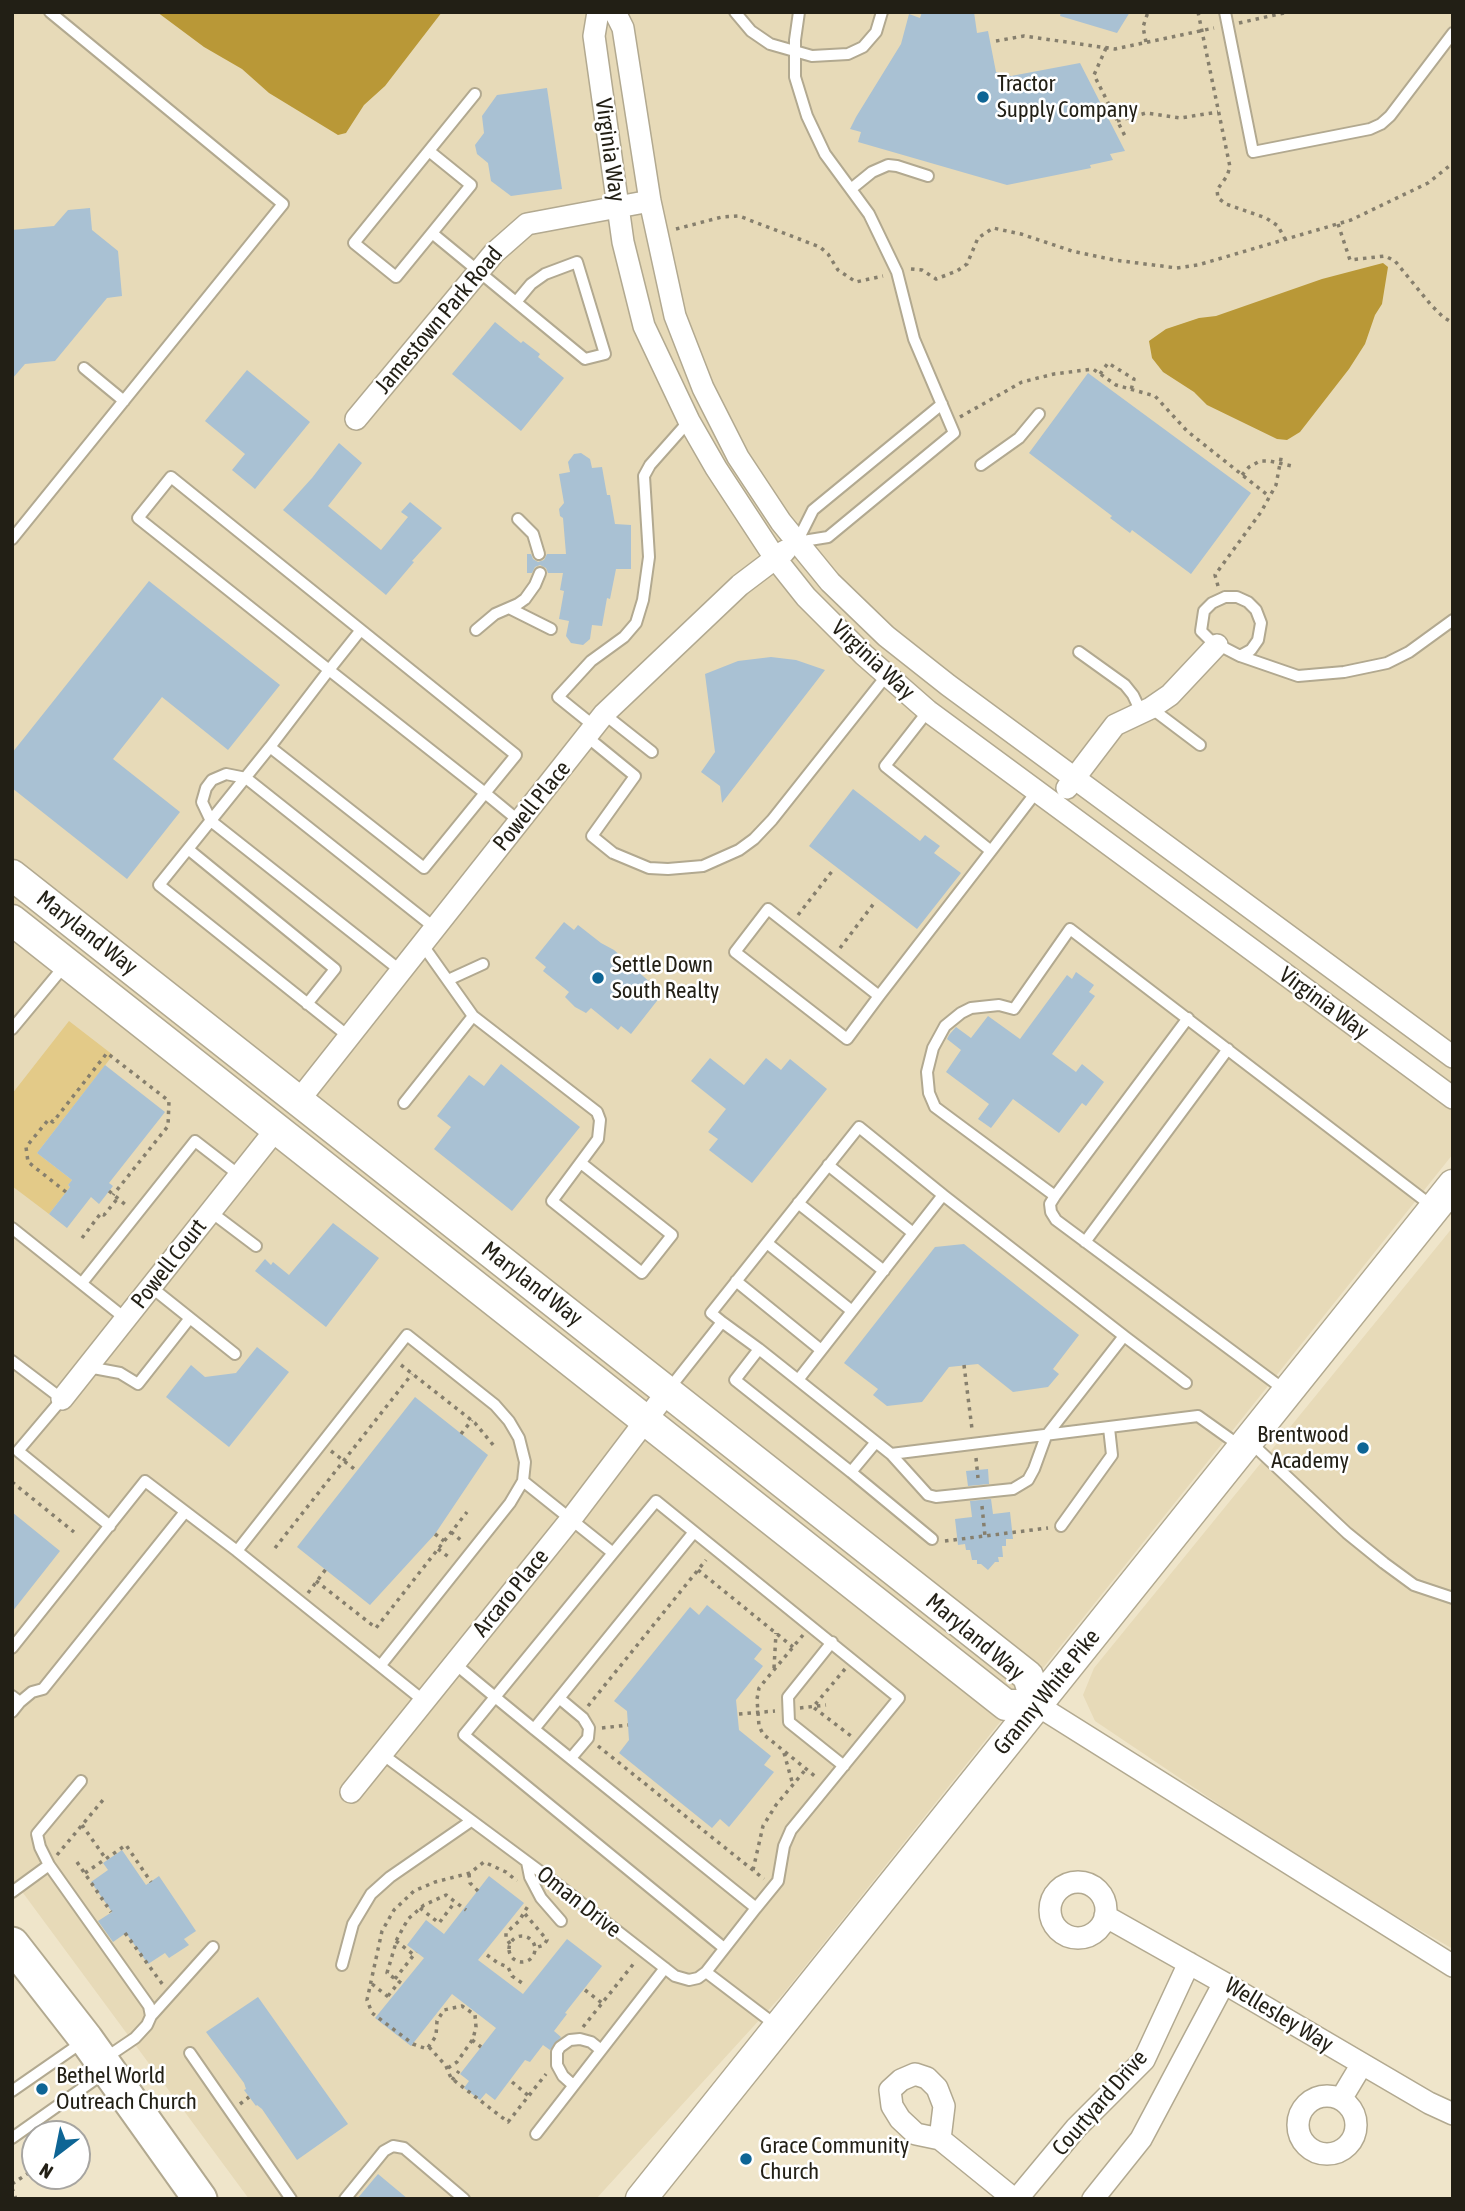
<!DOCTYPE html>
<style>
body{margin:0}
#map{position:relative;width:1465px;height:2211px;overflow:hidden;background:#efe5ca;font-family:"Asap Condensed",sans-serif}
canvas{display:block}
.frame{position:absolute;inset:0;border:14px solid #221f15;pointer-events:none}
.north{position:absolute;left:21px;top:2120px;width:70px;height:70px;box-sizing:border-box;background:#fff;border:2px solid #a7a5a1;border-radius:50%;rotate:212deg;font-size:19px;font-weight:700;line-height:28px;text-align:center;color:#221f15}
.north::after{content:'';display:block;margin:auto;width:24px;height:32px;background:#0e6595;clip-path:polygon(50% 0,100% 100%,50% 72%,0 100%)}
</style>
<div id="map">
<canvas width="1465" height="2211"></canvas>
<div class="frame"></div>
<div class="north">N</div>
</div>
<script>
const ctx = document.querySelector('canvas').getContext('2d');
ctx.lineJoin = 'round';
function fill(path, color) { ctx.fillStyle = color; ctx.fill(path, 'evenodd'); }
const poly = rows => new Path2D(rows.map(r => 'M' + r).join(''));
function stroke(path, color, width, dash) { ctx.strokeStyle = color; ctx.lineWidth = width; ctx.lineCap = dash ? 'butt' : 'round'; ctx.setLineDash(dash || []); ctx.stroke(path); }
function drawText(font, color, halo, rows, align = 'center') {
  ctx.font = font + ' "Asap Condensed",sans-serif'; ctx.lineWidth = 5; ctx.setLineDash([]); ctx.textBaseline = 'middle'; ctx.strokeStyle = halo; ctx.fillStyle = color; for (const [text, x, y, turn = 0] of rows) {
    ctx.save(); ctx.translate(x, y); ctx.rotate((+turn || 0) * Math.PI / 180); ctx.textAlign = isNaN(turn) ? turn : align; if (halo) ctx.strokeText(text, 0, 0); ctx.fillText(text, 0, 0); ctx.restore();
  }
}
const built = poly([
 [12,12,1453,12,1453,1154,783,1994,596,2199,249,2199,12,1878],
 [1453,1227,1453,1949,1315,1869,1095,1721,1083,1695,1094,1668]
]);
const green = poly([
 [69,1021,113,1055,37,1153,72,1180,68,1185,70,1187,49,1214,12,1186,12,1094]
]);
const water = poly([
 [157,12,442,12,385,86,364,105,346,133,338,135,269,93,242,69,204,47],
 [1383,263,1388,267,1382,304,1375,315,1365,344,1349,369,1300,432,1287,440,1277,439,1207,405,1194,392,1163,372,1152,358,1149,341,1166,329,1199,318,1216,316,1322,279]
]);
const building = poly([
 [922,12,974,12,977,33,988,31,996,72,1011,76,1080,63,1125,151,1110,154,1113,160,1090,165,1091,168,1007,185,858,142,861,132,850,129,856,117,901,44,909,14,920,18],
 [1061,12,1130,12,1117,33,1060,16],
 [547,88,562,189,511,196,491,181,488,163,477,154,475,145,484,133,482,116,497,95],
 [90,208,92,230,118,251,122,296,107,298,55,361,25,364,12,379,12,230,54,226,68,210],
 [495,322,521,343,523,341,540,354,538,357,564,378,521,431,452,374],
 [247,370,310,422,255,489,232,470,245,454,205,421],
 [1088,373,1251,493,1191,574,1132,530,1130,533,1110,518,1112,516,1029,453],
 [339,443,362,463,328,506,381,550,408,517,401,512,410,502,442,528,412,561,414,562,386,595,283,510,312,478],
 [581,453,590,459,592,468,602,467,607,495,610,495,615,524,631,525,631,569,616,569,610,599,607,598,602,626,592,625,590,639,583,645,571,643,566,636,569,621,559,619,564,591,560,590,563,573,548,573,546,568,540,565,535,567,532,573,527,573,527,554,531,554,533,559,538,562,544,560,547,554,566,554,563,518,560,516,559,509,564,503,559,474,570,472,568,462,574,454],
 [149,581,280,685,228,750,162,697,113,759,180,812,127,879,12,788,12,753],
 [771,657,796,660,825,670,722,803,720,786,701,772,715,752,705,674,738,661],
 [853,789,920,841,925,835,940,846,934,853,961,873,917,929,809,846],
 [564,922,574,930,578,925,601,943,614,950,653,985,650,989,660,997,631,1034,621,1026,618,1030,591,1008,586,1013,575,1007,565,997,569,992,543,971,546,967,535,958],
 [1076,972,1094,985,1089,992,1095,996,1052,1054,1076,1072,1082,1064,1104,1082,1086,1106,1082,1103,1059,1133,1013,1099,991,1128,978,1119,989,1104,946,1072,961,1050,947,1039,949,1035,956,1027,971,1038,988,1016,1020,1039,1067,975,1072,979],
 [710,1058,744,1085,766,1058,781,1070,790,1059,827,1089,752,1183,709,1150,718,1139,708,1132,726,1109,691,1081],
 [501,1064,580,1127,512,1211,434,1149,451,1127,437,1116,469,1075,484,1086],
 [105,1065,165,1112,109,1183,113,1186,99,1204,91,1197,67,1228,49,1214,70,1187,68,1185,72,1180,37,1153],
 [333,1223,379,1258,326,1327,255,1271,265,1259,271,1265,273,1262,289,1275],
 [964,1244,1079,1335,1053,1369,1059,1374,1048,1387,1013,1392,978,1364,949,1367,922,1402,887,1406,873,1395,878,1389,844,1363,935,1247],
 [257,1347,289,1372,229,1447,166,1397,191,1365,205,1377,236,1373],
 [415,1397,488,1455,435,1534,370,1605,297,1547],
 [988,1469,989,1484,968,1486,966,1471],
 [991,1499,993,1514,1010,1512,1013,1539,1006,1539,1006,1546,1002,1546,1003,1557,998,1557,999,1562,995,1562,988,1570,981,1564,977,1564,977,1560,972,1560,970,1550,966,1550,965,1544,958,1545,955,1519,972,1517,970,1501],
 [12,1512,60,1551,12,1612],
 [707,1605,762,1649,754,1659,763,1666,736,1700,739,1730,771,1756,764,1765,774,1772,729,1827,720,1819,712,1828,619,1753,629,1740,627,1711,614,1701,690,1607,699,1615],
 [122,1850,146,1885,159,1876,196,1931,184,1939,189,1945,169,1958,165,1953,148,1964,126,1933,113,1942,98,1921,112,1912,91,1882,108,1870,103,1863],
 [489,1876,524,1903,478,1960,523,1994,567,1939,602,1966,565,2013,567,2014,554,2031,561,2037,550,2050,543,2045,530,2062,525,2060,495,2100,486,2093,480,2100,464,2088,469,2081,460,2074,496,2028,452,1994,411,2046,375,2018,424,1958,407,1945,426,1920,444,1934],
 [258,1997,348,2124,297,2160,262,2109,257,2105,256,2106,244,2090,246,2089,244,2083,206,2032],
 [378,2174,408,2199,357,2199]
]);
const path = poly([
 [1198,12,1230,167,1227,176,1217,190,1218,198,1226,204,1266,218,1278,226,1285,239],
 [1239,23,1288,12],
 [996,41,1024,36,1115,49,1214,28],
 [1146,42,1143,27,1148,12],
 [1106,48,1094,75,1126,138],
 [1117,121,1146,113,1180,118,1218,112],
 [1338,224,1350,260,1385,256,1395,261,1431,305,1443,317,1453,323],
 [676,229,722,217,739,216,820,247,828,254,838,270,856,282,883,276],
 [911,269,922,270,936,279,957,271,967,264,978,238,993,228,1021,234,1072,251,1114,260,1177,268,1198,265,1351,220,1428,183,1453,163],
 [1100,374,1108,363,1134,379,1131,390],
 [960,417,1022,382,1054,374,1093,369,1116,385,1155,396,1187,431,1270,497],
 [1242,475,1249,467,1260,461,1270,461,1292,466],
 [1218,586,1215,575,1261,512,1276,485,1282,453],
 [798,915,833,870],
 [840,948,875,902],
 [109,1191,127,1206],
 [66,1192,28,1162,26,1147,49,1119,53,1122,107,1053,169,1101,168,1126,113,1195],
 [82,1238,101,1213,104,1215,118,1198],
 [401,1365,475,1423,494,1446],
 [964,1365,972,1429],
 [461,1434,472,1420],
 [331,1451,357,1471],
 [976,1458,978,1478],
 [12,1482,74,1532],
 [982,1506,985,1536],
 [451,1532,463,1542],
 [435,1534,444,1541],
 [945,1541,1048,1528],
 [275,1548,412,1374],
 [438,1549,450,1558],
 [698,1570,793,1647],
 [316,1581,376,1628,467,1512],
 [308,1593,326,1569],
 [803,1635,759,1688,757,1699,759,1726,763,1734,816,1777],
 [774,1668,776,1633],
 [845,1669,813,1707,851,1736],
 [588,1706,706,1560],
 [800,1708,826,1705],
 [739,1714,775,1711],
 [602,1728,628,1725],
 [598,1746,764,1879],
 [784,1753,793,1785],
 [82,1825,106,1859],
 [57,1855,103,1800],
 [77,1862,111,1912],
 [753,1870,763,1826,776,1805,806,1769],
 [85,1873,126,1845,151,1882],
 [469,1874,470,1883,478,1891],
 [420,1908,439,1923,455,1902],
 [525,1914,547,1940,544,1945,535,1948],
 [125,1933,163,1985],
 '509 1949a13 13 0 1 1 26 0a13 13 0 1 1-26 0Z',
 [396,1941,414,1955],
 [510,1944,506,1938,506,1933,519,1921,528,1906],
 [487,1955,498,1963,508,1967,512,1976,525,1985],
 [395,1979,416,1952],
 [401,1983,387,1973,397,1939,408,1919,424,1905,446,1895,466,1910],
 [372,1984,391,1999],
 [585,1990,602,2003],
 [388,1996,399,1982],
 [583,2027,635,1962],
 [472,2040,481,2047],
 [429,2047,446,2066,451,2078,508,2122,546,2074],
 [448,2068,457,2062,473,2039,476,2027,475,2015,462,2006,444,2010,437,2021,436,2036,427,2049,413,2044,372,2013,367,2000,382,1931,394,1910,414,1891,435,1882,470,1873,484,1862,506,1872,517,1881],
 [452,2080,459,2071],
 [512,2082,529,2096],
 [240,2104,249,2097],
 [12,2184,27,2174],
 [12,2188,16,2199]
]);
const service = poly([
 [735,12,751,31,770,44,812,56,848,54,863,47,876,32,882,12],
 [1225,12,1253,152,1370,129,1381,124,1390,116,1453,33],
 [475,94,354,243,396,277,432,233,585,359,605,354,577,262,545,274,531,284,516,302],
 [429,151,471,185,432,233],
 [851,189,872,172,888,165,897,166,928,176],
 [84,368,124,401],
 [981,465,1019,438,1039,414],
 [518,519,533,534,539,554],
 [12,539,283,204,50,12],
 [797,542,828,537,954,433,914,339,897,272,869,214,825,154,807,116,795,77,795,40,799,12],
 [797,542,813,510,942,404],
 [1225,597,1237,597,1248,602,1256,610,1261,623,1258,640,1251,650,1240,656,1211,641,1201,631,1204,611,1212,603,1225,597],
 [509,608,551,629],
 [476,630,495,614,518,604,525,599,535,585,540,573],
 [360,631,329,670,270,747,424,868,485,793,516,755,171,477,138,518,329,670,485,793,519,821],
 [1079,652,1125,685,1133,695,1141,712],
 [1240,656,1298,676,1344,672,1387,663,1409,652,1453,620],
 [1151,708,1200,745],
 [928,711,885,766,991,851,1037,791],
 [604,714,652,752],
 [594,726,558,697,591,661,624,637,636,623,643,600,649,557,644,476,650,465,689,421],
 [586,736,635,776,592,836,613,853,649,868,668,869,703,866,739,850,754,839,772,820,887,675],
 [270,747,159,885,348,1036],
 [188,849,335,969,307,1004],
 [401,971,211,821,202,802,206,788,212,780,226,774,246,778,435,928],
 [448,980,483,964],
 [879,996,768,909,735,952,847,1039,879,996,991,851],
 [473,1016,597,1112,600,1120,598,1139,552,1201,642,1273,672,1235,581,1163],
 [12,1029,66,964],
 [404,1103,473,1016,422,944],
 [828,1165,913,1233],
 [1055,1196,1188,1018],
 [798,1203,884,1271],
 [211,1212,256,1246],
 [12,1228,126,1319],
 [1085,1242,1228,1049],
 [767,1243,852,1311],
 [736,1281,821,1350],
 [82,1283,195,1141,239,1175],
 [151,1287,235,1354],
 [722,1322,711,1313,859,1127,943,1195],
 [1124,1336,1186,1383],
 [759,1349,798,1380,943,1195,1124,1336,1046,1436,1034,1469,1028,1480,1013,1489,936,1497,928,1495,891,1454,798,1380],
 [12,1361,62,1399,18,1451,110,1526],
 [88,1367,120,1373,138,1384,190,1318],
 [669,1389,722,1322,759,1349,735,1380,851,1472,876,1442],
 [1286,1391,1056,1220,1051,1212,1050,1204,1055,1196,935,1107,929,1093,927,1072,933,1048,945,1026,961,1013,971,1008,999,1005,1014,1009,1070,929,1432,1206],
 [1250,1442,1347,1533,1384,1563,1414,1585,1453,1598],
 [891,1454,1198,1416,1240,1446],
 [851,1472,932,1539],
 [1061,1526,1112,1455,1109,1428],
 [237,1551,424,1701],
 [832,1642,788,1697,789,1722,844,1766],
 [12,1648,145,1481,237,1551,407,1335,495,1405,509,1421,519,1438,525,1462,523,1481,613,1553],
 [454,1663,495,1697,534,1729,756,1908,778,1881,784,1846,791,1830,899,1698,656,1501,613,1553,495,1697,464,1735,724,1948],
 [381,1665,510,1503,523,1481],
 [12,1696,20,1702,12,1712],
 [559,1698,583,1718,589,1728,588,1738,571,1758],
 [20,1702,32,1692,43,1689,185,1512],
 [534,1729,694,1532],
 [382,1754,553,1881,675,1976,689,1980,698,1978,706,1972,777,2026],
 [527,1862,530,1877,541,1898,561,1921],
 [49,1865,40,1847,37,1834,81,1781],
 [12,1892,49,1865,149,2006,151,2016,147,2025,135,2038,104,2059],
 [342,1965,353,1924,371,1894,390,1877,471,1821],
 [706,1972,756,1908],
 [151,2016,213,1947],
 [190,2053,291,2199],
 [573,2085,563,2076,557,2065,557,2052,560,2047,570,2040,580,2039,591,2042,601,2050],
 [12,2091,84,2041],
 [536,2134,665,1968],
 [12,2138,104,2073],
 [345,2199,384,2151,393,2146,404,2148,464,2199]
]);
const minor = poly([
 [598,12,594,36,623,242,644,326,689,421,716,468,775,558,806,597,864,655,928,711,1453,1098],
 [615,12,623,28,650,201,675,316,703,388,738,457,781,522,830,582,886,636,948,685,1453,1057],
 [356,419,494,253,527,224,650,201],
 [1067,788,1115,725,1151,708,1170,695,1217,645],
 [299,1100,604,714,740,585,785,551],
 [62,1399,277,1128],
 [1037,1705,1453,1966],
 [351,1792,571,1519,668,1391],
 '1050 1910a28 28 0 1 1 56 0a28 28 0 1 1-56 0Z',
 [1105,1916,1224,1983,1429,2103,1453,2114],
 '1298 2125a29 29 0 1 1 58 0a29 29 0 1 1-58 0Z',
 [1341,2099,1362,2064],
 [940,2139,944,2106,937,2088,927,2078,915,2074,901,2080,890,2090,892,2106,900,2119,916,2134,940,2139,1014,2199],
 [1017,2199,1076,2128,1144,2060,1189,1963],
 [1093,2199,1141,2139,1224,1983]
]);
const secondary = poly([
 [12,875,1028,1676,1037,1705],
 [12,920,1006,1705,1037,1705],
 [641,2199,1453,1185]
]);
const primary = poly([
 [12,1944,86,2039,200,2199]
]);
const markers = [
 [983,97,7,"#0e6595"],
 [598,978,7,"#0e6595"],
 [1363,1448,7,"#0e6595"],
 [42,2089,7,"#0e6595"],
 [746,2159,7,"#0e6595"]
];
const poiNames = [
 ["Tractor",997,84],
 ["Supply Company",997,110],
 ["Settle Down",612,965],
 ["South Realty",612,991],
 ["Brentwood",1349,1435,"right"],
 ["Academy",1349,1461,"right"],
 ["Bethel World",56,2076],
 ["Outreach Church",56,2102],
 ["Grace Community",760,2146],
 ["Church",760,2172]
];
const streetNames = [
 ["Virginia Way",610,150,82],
 ["Jamestown Park Road",439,320,-50],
 ["Virginia Way",873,660,43],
 ["Powell Place",532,806,-51],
 ["Maryland Way",87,933,38],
 ["Virginia Way",1324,1003,36],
 ["Powell Court",169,1264,-52],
 ["Maryland Way",532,1284,38],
 ["Arcaro Place",511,1593,-51],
 ["Maryland Way",975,1637,40],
 ["Granny White Pike",1047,1692,-51],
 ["Oman Drive",579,1902,38],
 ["Wellesley Way",1279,2015,31],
 ["Courtyard Drive",1100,2103,-49]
];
fill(built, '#e7dab8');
fill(green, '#e3ca88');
fill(water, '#b99837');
fill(building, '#a9c1d3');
stroke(service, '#b2a990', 14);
stroke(minor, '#b2a990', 24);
stroke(secondary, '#b2a990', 33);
stroke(primary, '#b2a990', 37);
stroke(path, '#867f6d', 3.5, [3.5, 5]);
stroke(service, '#fff', 10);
stroke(minor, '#fff', 21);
stroke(secondary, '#fff', 30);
stroke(primary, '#fff', 33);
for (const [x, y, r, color] of markers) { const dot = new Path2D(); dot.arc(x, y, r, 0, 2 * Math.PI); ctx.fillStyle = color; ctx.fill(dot); stroke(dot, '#fff', 2.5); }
drawText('23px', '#221f15', '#fff', poiNames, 'left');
drawText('23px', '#221f15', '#fff', streetNames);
</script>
